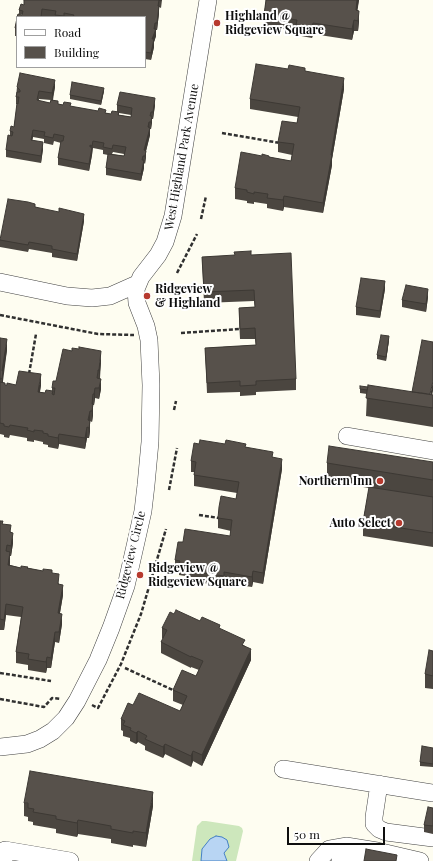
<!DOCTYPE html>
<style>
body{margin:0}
#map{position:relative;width:433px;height:861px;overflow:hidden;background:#fefdf1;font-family:"Playfair Display",serif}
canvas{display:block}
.legend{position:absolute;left:16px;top:16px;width:130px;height:52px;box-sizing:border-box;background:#fff;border:1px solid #9f9f9f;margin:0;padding:5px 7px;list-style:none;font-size:12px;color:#0e0e0e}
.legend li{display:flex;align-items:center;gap:8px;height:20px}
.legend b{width:20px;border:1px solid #9f9f9f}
.scale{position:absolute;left:287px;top:827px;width:98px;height:18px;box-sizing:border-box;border:2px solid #0e0e0e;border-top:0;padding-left:5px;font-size:12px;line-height:14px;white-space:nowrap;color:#0e0e0e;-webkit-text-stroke:3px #fff;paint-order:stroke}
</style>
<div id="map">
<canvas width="433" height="861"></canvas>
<ul class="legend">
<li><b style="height:5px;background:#fff"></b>Road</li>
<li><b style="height:11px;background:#57514b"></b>Building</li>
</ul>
<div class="scale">50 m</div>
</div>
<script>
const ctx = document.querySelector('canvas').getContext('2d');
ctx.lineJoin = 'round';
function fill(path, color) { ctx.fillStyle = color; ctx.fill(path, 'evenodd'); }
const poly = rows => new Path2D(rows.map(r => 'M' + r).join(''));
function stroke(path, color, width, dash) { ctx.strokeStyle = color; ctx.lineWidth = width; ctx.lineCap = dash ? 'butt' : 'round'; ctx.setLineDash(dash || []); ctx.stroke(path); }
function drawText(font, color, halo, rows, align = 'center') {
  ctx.font = font + ' "Playfair Display",serif'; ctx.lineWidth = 4; ctx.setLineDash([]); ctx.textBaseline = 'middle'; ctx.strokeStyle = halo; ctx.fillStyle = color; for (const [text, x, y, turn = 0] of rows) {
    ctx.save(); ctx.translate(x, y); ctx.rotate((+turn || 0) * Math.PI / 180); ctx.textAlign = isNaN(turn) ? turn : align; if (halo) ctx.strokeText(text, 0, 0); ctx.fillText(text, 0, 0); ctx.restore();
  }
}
const green = poly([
 [202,821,206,821,239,826,242,828,243,831,236,861,227,861,224,853,202,849,201,861,192,861,197,826]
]);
const water = poly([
 [216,836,222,837,227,840,229,847,224,853,227,861,201,861,202,849,210,839,216,836]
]);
const path = poly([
 [222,133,280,143],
 [201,219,206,196],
 [177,273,197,234],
 [0,315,98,334,134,335],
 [181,333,240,329],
 [29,374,36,334],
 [174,410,176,401],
 [169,490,177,448],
 [199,515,219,518],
 [125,668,175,691],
 [0,673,51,681],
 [0,699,44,707,52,698,61,699],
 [92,705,98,708,121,664,141,614,166,529]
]);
const minor = poly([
 [0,282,67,296,92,298,110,296,137,284],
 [347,436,433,451],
 [0,747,27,744,40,739,53,731,66,718,77,701,98,660,111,628,126,586,143,511,146,485,150,442,151,385,149,340,146,326,137,303,136,289,141,277,158,255,165,242,173,216,208,0],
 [283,769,433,793],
 [379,784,374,817,374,824,379,829,386,832,433,838],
 [4,861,5,850,70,861],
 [318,861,329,849,346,846,377,851,420,861],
 [340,861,357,854,365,853]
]);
const wall = poly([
 [162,0,161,8,159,7,159,13,157,30,156,30,156,36,154,42,154,47,151,60,145,59,145,17,47,17,19,14,19,10,24,5],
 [266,0,359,0,357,10,359,21,358,31,354,31,352,40,313,34,312,38,296,35,296,31,264,26,264,15],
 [17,18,17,36,15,36,15,28],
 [288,69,305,71,344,89,332,159,332,165,323,213,284,207,283,211,267,208,267,204,254,202,254,204,247,203,247,201,235,199,235,188,269,157,291,161,292,155,278,152,278,142,297,123,298,117,250,109,250,99],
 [17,87,55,87,53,100,58,104,111,114,117,112,117,105,155,105,153,119,152,119,151,129,150,129,150,135,146,151,146,158,145,164,144,163,144,168,141,181,106,175,106,168,108,155,103,154,103,150,93,148,92,155,89,171,58,165,58,158,61,143,54,141,53,145,44,143,44,139,33,137,32,140,43,149,41,163,6,157,6,150,10,136,10,131,14,127,17,104,16,104,16,97],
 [39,99,51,100,50,103,39,101],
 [119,113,131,115,131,117,119,115],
 [113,152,124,154,124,156,112,154],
 [104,91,101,105,70,99,70,95],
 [35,207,84,221,77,261,52,257,52,253,29,249,28,252,0,247,0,240],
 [251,255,296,379,296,390,256,392,256,395,240,396,240,392,207,393,205,348,256,345,255,339,240,339,239,319,239,308,255,307,254,301,204,303,202,257],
 [385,289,380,318,356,315,356,307],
 [428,297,426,312,402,307,402,300],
 [0,338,7,350,3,374,3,382,5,385,41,385,40,392,45,393,52,391,52,388,56,381,101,362,100,378,101,389,99,399,95,398,94,405,93,405,93,415,92,422,90,421,90,431,89,438,87,438,85,449,59,444,58,449,48,447,48,445,43,444,43,442,34,440,34,442,27,441,27,438,10,435,9,438,4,437,4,435,0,434],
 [389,340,386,361,377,359,377,355],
 [368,387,433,395,433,427,366,416,367,394,360,393,360,389],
 [199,444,246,447,273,457,282,469,263,584,253,582,252,587,224,583,224,587,204,583,204,579,179,575,179,571,175,570,175,560,183,542,230,536,231,531,218,528,218,518,236,499,237,493,194,486,194,472,191,472,191,461],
 [433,462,433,547,363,536,363,522,369,488,327,481,327,463],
 [0,521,11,532,13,543,11,556,10,556,10,565,21,568,28,568,52,573,59,584,63,595,60,613,62,624,59,643,55,642,51,668,47,668,46,673,28,670,28,665,16,663,16,652,21,617,6,615,4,630,0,630],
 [174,614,200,621,220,629,245,646,251,660,202,766,193,761,191,767,165,754,163,758,145,750,145,746,138,742,136,744,130,741,130,738,123,736,123,731,121,730,121,719,133,705,180,711,183,705,173,701,173,690,196,676,199,670,191,667,191,668,161,653,161,642,163,639,162,638,162,628],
 [433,651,433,689,425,688,425,674],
 [433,748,433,767,420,766,420,762],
 [24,803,153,806,146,847,133,845,133,847,111,843,111,839,78,834,77,837,56,833,56,829,33,825,33,822,28,821,28,817,24,816],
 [433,808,433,834,424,832,424,825]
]);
const shadedWall = poly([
 [159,0,159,13,157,30,157,23],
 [357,0,359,0,356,21,356,7],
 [359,11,359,21,358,31,358,21],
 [354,20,354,31,352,40,352,29],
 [155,23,156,36,154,42,154,47,151,60,152,39],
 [313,23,313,34,312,38,312,27],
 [344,78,344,89,332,159,332,165,323,213,323,203],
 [55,80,55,87,52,101,52,93],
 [104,88,104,91,101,105,101,101],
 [155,98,155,105,153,119,153,112],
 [152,116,152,123,151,129,151,122],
 [149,122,150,135,146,151,145,164,145,153,144,158,144,150],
 [33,130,33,137,31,147,31,140],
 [93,141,92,155,89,171,89,164,92,149],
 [43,142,43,149,41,163,41,156],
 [144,160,144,168,141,181,141,174],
 [284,196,284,207,283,211,283,200],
 [84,214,84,221,77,261,77,254],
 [385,281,385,289,380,318,380,311],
 [428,289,428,297,426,312,426,304],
 [389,336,389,340,386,361,386,357],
 [7,339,7,350,2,389,2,371],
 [101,351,101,362,99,381,99,370],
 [41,374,41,385,38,402,38,392],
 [101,379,101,389,99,399,99,388],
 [433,381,433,391,430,407,430,396],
 [95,388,95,398,94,405,94,394],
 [93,394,93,415,92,422,92,404],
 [90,411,90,431,89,438,88,420],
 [87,427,87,438,85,449,85,438],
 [59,434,59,444,58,449,58,438],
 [282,459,282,469,263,584,263,573],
 [13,533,13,543,11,556,11,546],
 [10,552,10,562,8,576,8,565],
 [253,571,253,582,252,587,252,577],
 [63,585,63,595,58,624,58,613],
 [6,604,6,615,4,630,4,620],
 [62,614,62,624,59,643,59,632],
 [55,632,55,642,51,668,51,658],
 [251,649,251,660,202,766,202,755],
 [47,657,47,668,46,673,46,662],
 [138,731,138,742,136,744,136,733],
 [165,744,165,754,163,758,163,747],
 [193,751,193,761,191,767,191,756],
 [153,792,153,806,146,847,146,833],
 [78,820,78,834,77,837,77,823]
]);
const building = poly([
 [24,0,161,0,161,1,159,0,158,6,159,6,157,23,155,23,154,29,156,29,152,39,154,39,151,53,145,52,145,17,73,17,74,15,64,13,64,16,55,15,56,11,42,9,41,17,17,17,18,14,22,15,23,11,19,10,21,4,24,5,24,0],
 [266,0,357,0,356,10,359,11,358,21,354,20,352,29,313,23,312,27,296,25,297,20,264,15,266,0],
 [17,18,17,29,15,28,17,18],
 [256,64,288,69,289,65,305,68,305,71,344,78,331,155,332,155,323,203,284,196,283,200,267,198,268,194,254,192,254,194,247,192,247,190,235,188,241,152,262,156,262,154,269,156,269,157,291,161,294,144,278,142,282,121,297,123,300,107,250,99,256,64],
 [20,73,55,80,52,93,39,91,37,100,50,103,51,100,58,101,58,104,63,105,64,102,71,103,70,106,98,111,99,108,106,110,105,113,111,114,112,111,119,112,118,115,131,117,132,108,117,105,120,92,155,98,153,112,151,112,150,116,152,116,151,122,149,122,148,127,150,128,144,150,146,151,145,156,143,156,142,160,144,160,141,174,106,168,108,154,124,156,126,147,113,145,112,149,103,147,104,143,93,141,92,146,90,145,90,147,92,147,89,164,58,158,61,141,63,141,64,136,54,134,53,138,44,136,45,132,33,130,31,140,43,142,41,156,6,150,8,135,12,136,13,132,10,131,11,126,14,127,17,103,18,104,19,97,16,97,17,92,20,92,20,90,17,87,20,73],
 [72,82,104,88,101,101,70,95,72,82],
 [8,199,28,202,35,204,35,207,59,212,59,208,84,214,77,254,52,249,52,246,29,242,28,245,0,240,8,199],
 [251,251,251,255,291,253,296,379,256,381,256,385,240,386,240,381,207,383,205,348,256,345,255,328,240,329,239,308,255,307,254,290,204,292,202,257,235,255,234,252,251,251],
 [361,278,385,281,380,311,356,307,361,278],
 [406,285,428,289,426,304,402,300,406,285],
 [381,335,389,336,386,357,377,355,381,335],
 [0,338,7,339,2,371,3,371,2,379,0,378,0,380,0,338],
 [422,340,433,342,433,381,430,394,412,392,422,340],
 [79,347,101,351,99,370,98,370,98,372,97,378,101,379,99,388,95,388,94,394,93,394,92,404,93,404,92,411,90,411,88,420,90,421,89,428,87,427,85,438,59,434,58,438,48,436,48,434,43,433,43,431,34,430,34,432,27,430,28,428,10,425,9,427,4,426,4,424,0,423,0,382,5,383,5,385,7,385,7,383,16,385,19,371,41,374,38,392,45,393,46,390,53,391,52,394,54,395,55,388,52,388,53,381,56,381,63,349,72,351,72,348,79,349,79,347],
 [368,385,433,395,433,408,366,398,368,385],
 [360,386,368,387,367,390,360,389,360,386],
 [200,440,225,444,226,440,246,444,245,447,273,452,272,457,282,459,263,573,253,571,252,577,224,572,224,576,204,573,205,569,179,564,180,561,175,560,178,542,183,542,185,529,230,536,232,520,218,518,219,507,221,496,236,499,239,482,194,475,196,462,191,461,194,443,199,444,200,440],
 [329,446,433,462,433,480,327,463,329,446],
 [369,487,433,497,433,533,363,522,369,487],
 [0,521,3,521,2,524,11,525,10,532,13,533,11,546,7,545,6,551,10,552,8,565,21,568,21,566,28,567,27,568,43,571,43,569,52,570,52,573,59,574,58,584,63,585,58,613,62,614,59,632,55,632,51,658,47,657,46,662,28,659,29,654,16,652,23,607,6,604,4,620,0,619,0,521],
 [176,610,200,621,202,617,220,625,219,628,245,640,242,645,251,649,202,755,193,751,191,756,165,744,163,747,145,739,147,736,138,731,136,733,130,730,131,728,123,725,125,721,121,719,128,703,133,705,139,693,180,711,187,696,173,690,182,670,196,676,203,661,191,656,191,657,161,642,167,630,162,628,170,612,174,614,176,610],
 [429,650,433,651,433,676,425,674,429,650],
 [422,746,433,748,433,764,420,762,422,746],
 [30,771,153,792,146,833,133,831,133,833,111,829,111,826,78,820,77,823,56,819,56,816,33,812,34,809,28,808,28,803,24,803,30,771],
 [428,807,433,808,433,826,424,825,428,807],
 [366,849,397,855,396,861,364,861,366,849]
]);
const markers = [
 [217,23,4,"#b73a2e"],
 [147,296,4,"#b73a2e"],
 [380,481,4,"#b73a2e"],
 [399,523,4,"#b73a2e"],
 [140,575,4,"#b73a2e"]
];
const poiNames = [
 ["Highland @",225,16],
 ["Ridgeview Square",225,30],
 ["Ridgeview",155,289],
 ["& Highland",155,303],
 ["Northern Inn",372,481,"right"],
 ["Auto Select",391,523,"right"],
 ["Ridgeview @",148,568],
 ["Ridgeview Square",148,582]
];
const streetNames = [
 ["West Highland Park Avenue",182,157,-80],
 ["Ridgeview Circle",131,555,-76]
];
fill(green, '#cde7bc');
fill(water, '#b8d5f3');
stroke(water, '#4480c5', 1);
stroke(minor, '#414141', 18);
stroke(path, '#303030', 2.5, [4, 2]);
stroke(minor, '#fff', 17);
fill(wall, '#4b4640');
fill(shadedWall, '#3d3934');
fill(building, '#57514b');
stroke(building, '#3d3934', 1);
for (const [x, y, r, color] of markers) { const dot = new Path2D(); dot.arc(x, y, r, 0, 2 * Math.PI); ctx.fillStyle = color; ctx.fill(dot); stroke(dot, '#fff', 1.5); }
drawText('bold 12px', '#0e0e0e', '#fff', poiNames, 'left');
drawText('12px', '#0e0e0e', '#fff', streetNames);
</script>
